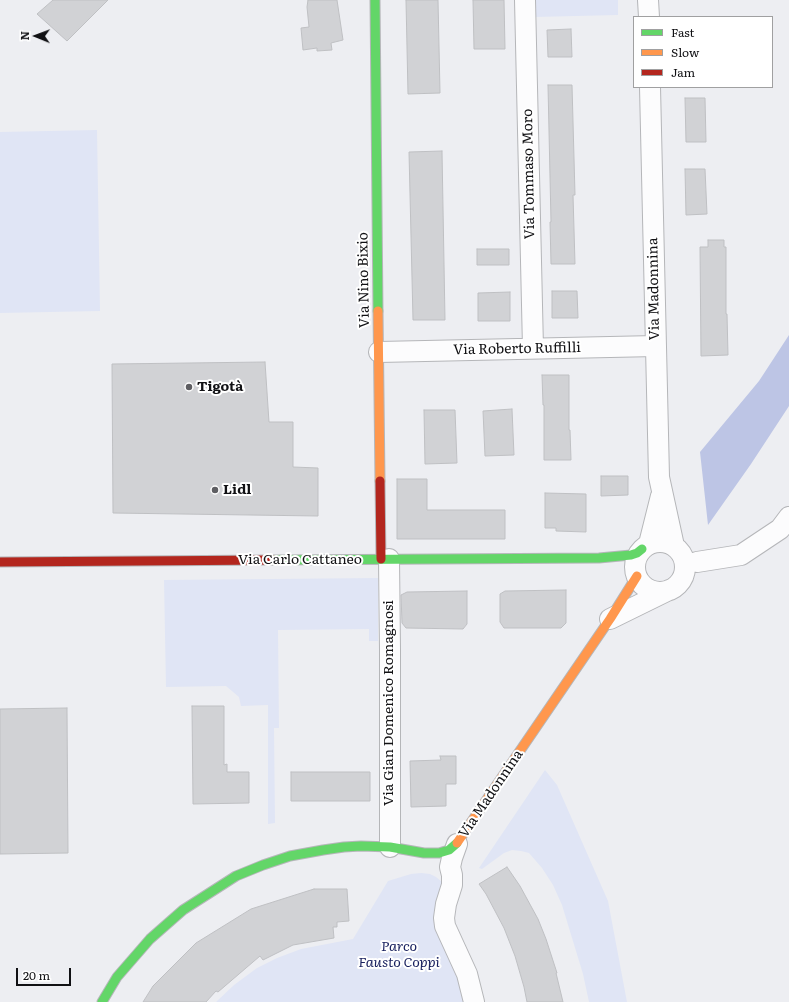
<!DOCTYPE html>
<meta charset="utf-8">
<style>
body{margin:0}
#map{position:relative;width:789px;height:1002px;overflow:hidden;background:#edeef2;font-family:Literata,serif}
canvas{display:block}
.legend{position:absolute;left:633px;top:16px;width:140px;height:72px;box-sizing:border-box;background:#fff;border:1px solid #a0a0a1;margin:0;padding:5px 7px;list-style:none;font-size:12px;color:#111114}
.legend li{display:flex;align-items:center;gap:8px;height:20px}
.legend b{width:20px;border:1px solid #a0a0a1}
.north{position:absolute;left:16px;top:16px;width:40px;height:40px;-webkit-text-stroke:3px #fff;paint-order:stroke;rotate:271deg;font-size:11px;font-weight:700;line-height:16px;text-align:center;color:#111114}
.north::after{content:'';display:block;margin:auto;width:14px;height:18px;background:#111114;clip-path:polygon(50% 0,100% 100%,50% 72%,0 100%)}
.scale{position:absolute;left:16px;top:968px;width:55px;height:18px;box-sizing:border-box;border:2px solid #111114;border-top:0;padding-left:5px;font-size:12px;line-height:14px;white-space:nowrap;color:#111114;-webkit-text-stroke:3px #fff;paint-order:stroke}
</style>
<div id="map">
<canvas width="789" height="1002"></canvas>
<ul class="legend">
<li><b style="height:5px;background:#63d668"></b>Fast</li>
<li><b style="height:5px;background:#ff974d"></b>Slow</li>
<li><b style="height:5px;background:#b3261e"></b>Jam</li>
</ul>
<div class="north">N</div>
<div class="scale">20 m</div>
</div>
<script>
const ctx = document.querySelector('canvas').getContext('2d');
ctx.lineJoin = 'round';
function fill(path, color) { ctx.fillStyle = color; ctx.fill(path, 'evenodd'); }
const poly = rows => new Path2D(rows.map(r => 'M' + r).join(''));
function stroke(path, color, width, dash) { ctx.strokeStyle = color; ctx.lineWidth = width; ctx.lineCap = dash ? 'butt' : 'round'; ctx.setLineDash(dash || []); ctx.stroke(path); }
function drawText(font, color, halo, rows, align = 'center') {
  ctx.font = font + ' Literata,serif'; ctx.lineWidth = 4; ctx.setLineDash([]); ctx.textBaseline = 'middle'; ctx.strokeStyle = halo; ctx.fillStyle = color; for (const [text, x, y, turn = 0] of rows) {
    ctx.save(); ctx.translate(x, y); ctx.rotate((+turn || 0) * Math.PI / 180); ctx.textAlign = isNaN(turn) ? turn : align; if (halo) ctx.strokeText(text, 0, 0); ctx.fillText(text, 0, 0); ctx.restore();
  }
}
const green = poly([
 [534,0,618,0,618,15,534,17],
 [97,130,100,311,0,313,0,132],
 [378,578,378,641,369,641,369,629,278,630,279,728,274,728,275,823,268,824,268,705,241,706,239,697,226,686,166,687,164,580],
 [545,770,557,785,608,901,627,1002,589,1002,583,974,562,905,553,885,542,868,529,853,521,851,512,850,504,853,482,869,479,868],
 [421,873,430,874,436,877,442,882,444,886,469,1002,216,1002,234,985,257,968,277,958,301,949,353,939,388,881,411,874]
]);
const forest = poly([
 [789,335,789,406,751,464,708,525,700,452,759,381]
]);
const building = poly([
 [53,0,108,0,67,41,37,14,53,0],
 [308,0,337,0,343,40,331,43,332,50,317,51,317,48,303,50,301,28,309,27,307,7,308,0],
 [406,0,438,0,440,93,408,94,406,0],
 [473,0,504,0,505,49,474,49,473,0],
 [571,29,572,57,548,57,547,30,571,29],
 [548,85,572,85,575,195,573,195,575,264,551,264,550,222,551,222,548,85],
 [685,98,705,98,706,142,686,142,685,98],
 [442,151,445,320,413,320,409,152,442,151],
 [685,169,705,169,707,214,686,215,685,169],
 [708,240,724,240,724,247,726,247,726,314,727,314,728,355,701,356,700,247,708,247,708,240],
 [477,249,509,249,509,265,477,265,477,249],
 [552,291,577,291,578,318,552,318,552,291],
 [510,292,510,321,478,321,478,293,510,292],
 [265,362,269,422,293,422,293,467,318,468,318,516,113,513,112,364,265,362],
 [542,375,569,375,569,430,570,430,571,460,544,460,544,405,543,405,542,375],
 [512,409,514,455,485,456,483,411,512,409],
 [424,410,455,410,457,463,425,464,424,410],
 [601,476,628,476,628,495,601,496,601,476],
 [397,479,427,479,427,510,505,510,505,539,397,539,397,479],
 [545,493,586,494,586,532,556,531,556,528,545,528,545,493],
 [566,590,566,623,561,628,504,628,500,622,500,594,505,591,566,590],
 [467,591,467,624,463,629,406,628,402,623,401,595,407,592,467,591],
 [192,706,224,706,224,765,227,764,227,772,249,772,249,803,193,804,192,706],
 [67,708,68,853,0,854,0,709,67,708],
 [440,756,456,756,456,784,446,784,446,806,411,807,410,761,441,760,440,756],
 [291,772,370,772,370,801,291,801,291,772],
 [507,867,520,886,538,919,546,939,557,973,556,973,563,1002,527,1002,524,987,515,956,504,928,486,894,479,884,507,867],
 [314,889,347,889,349,921,337,922,337,927,333,927,334,938,293,945,263,960,260,956,218,992,216,991,206,1002,143,1002,153,986,196,943,251,909,314,889]
]);
const street = poly([
 [525,0,533,348],
 [648,0,649,17],
 [650,87,659,477,674,546],
 [379,352,656,346],
 '635 567a25 25 0 1 1 50 0a25 25 0 1 1-50 0Z',
 [649,544,661,496],
 [389,559,390,650,390,847],
 [697,562,741,555,780,529,789,517],
 [610,619,669,590],
 [457,844,452,858,450,867,452,875,452,885,446,904,444,918,445,926,467,974,474,1002]
]);
const fast = poly([
 [375,0,378,311],
 [273,560,599,558,631,555,637,553,642,549],
 [102,1002,117,977,150,939,183,910,236,876,263,865,290,856,323,850,344,847,361,846,390,847,424,853,439,853,449,850,457,843]
]);
const slow = poly([
 [378,311,380,481],
 [457,843,610,619,637,576]
]);
const jam = poly([
 [380,481,381,559],
 [0,562,273,560]
]);
const markers = [
 [189,387,4,"#5e5e62"],
 [215,490,4,"#5e5e62"]
];
const streetNames = [
 ["Via Tommaso Moro",529,174,-91],
 ["Via Nino Bixio",364,280,-91],
 ["Via Madonnina",654,289,-91],
 ["Via Roberto Ruffilli",517,349,-1],
 ["Via Carlo Cattaneo",300,560],
 ["Via Gian Domenico Romagnosi",389,703,-90],
 ["Via Madonnina",491,794,-56]
];
const poiNames = [
 ["Tigotà",197,387],
 ["Lidl",223,490]
];
const parkNames = [
 ["Parco",399,947],
 ["Fausto Coppi",399,963]
];
fill(green, '#e0e5f5');
fill(forest, '#bdc5e5');
fill(building, '#d1d2d5');
stroke(building, '#bfc0c3', 1);
stroke(street, '#b5b6b9', 22);
stroke(fast, '#b5b6b9', 11);
stroke(slow, '#b5b6b9', 11);
stroke(jam, '#b5b6b9', 11);
stroke(street, '#fcfcfd', 20);
stroke(fast, '#63d668', 9);
stroke(slow, '#ff974d', 9);
stroke(jam, '#b3261e', 9);
for (const [x, y, r, color] of markers) { const dot = new Path2D(); dot.arc(x, y, r, 0, 2 * Math.PI); ctx.fillStyle = color; ctx.fill(dot); stroke(dot, '#fff', 1.5); }
drawText('14px', '#111114', '#fff', streetNames);
drawText('bold 14px', '#111114', '#fff', poiNames, 'left');
drawText('italic 14px', '#18205e', '#fff', parkNames);
</script>
